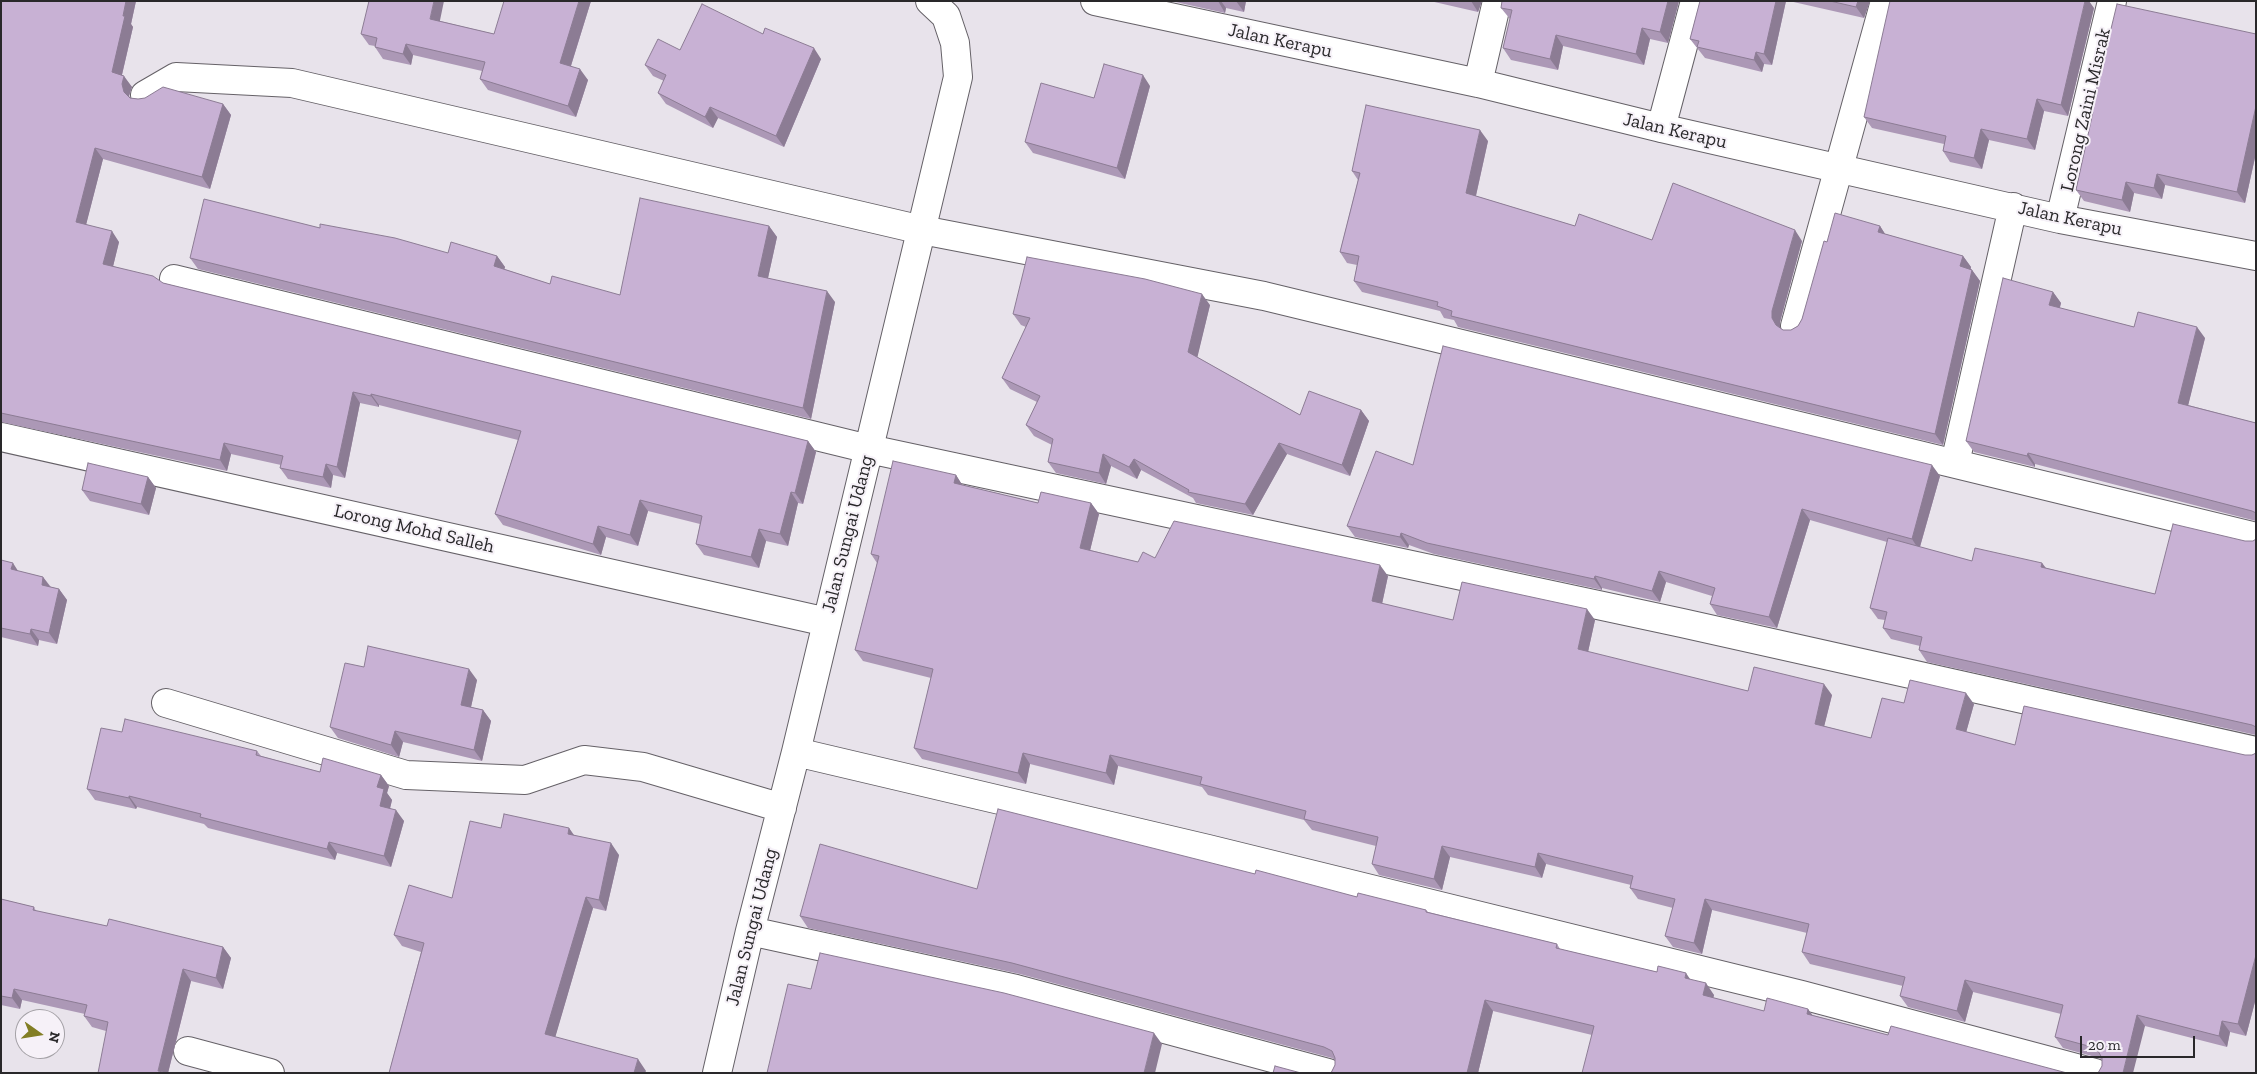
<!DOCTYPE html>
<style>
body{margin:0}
#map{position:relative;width:2257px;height:1074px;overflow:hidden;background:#e8e3eb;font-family:"Zilla Slab",serif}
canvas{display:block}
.frame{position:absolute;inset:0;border:2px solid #29282a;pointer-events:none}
.north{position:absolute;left:15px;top:1009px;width:50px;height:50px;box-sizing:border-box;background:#f6f1f8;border:1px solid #a4a1a6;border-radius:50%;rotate:103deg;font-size:14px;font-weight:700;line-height:20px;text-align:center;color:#29282a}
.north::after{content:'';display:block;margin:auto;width:18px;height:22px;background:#827e25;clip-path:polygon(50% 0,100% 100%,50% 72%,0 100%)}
.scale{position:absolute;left:2080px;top:1036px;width:115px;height:22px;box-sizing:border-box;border:2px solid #29282a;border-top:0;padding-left:6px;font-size:15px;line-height:18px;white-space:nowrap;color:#29282a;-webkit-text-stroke:4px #f6f1f8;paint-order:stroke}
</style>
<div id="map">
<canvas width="2257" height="1074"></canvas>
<div class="frame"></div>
<div class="north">N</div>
<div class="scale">20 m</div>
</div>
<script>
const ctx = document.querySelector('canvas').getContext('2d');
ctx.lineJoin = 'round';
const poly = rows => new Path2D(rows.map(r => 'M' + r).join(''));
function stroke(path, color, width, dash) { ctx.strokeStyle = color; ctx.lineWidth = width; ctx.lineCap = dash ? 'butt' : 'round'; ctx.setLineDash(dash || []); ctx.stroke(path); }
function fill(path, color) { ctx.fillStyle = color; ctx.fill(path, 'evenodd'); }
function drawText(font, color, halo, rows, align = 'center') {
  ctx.font = font + ' "Zilla Slab",serif'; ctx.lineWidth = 4; ctx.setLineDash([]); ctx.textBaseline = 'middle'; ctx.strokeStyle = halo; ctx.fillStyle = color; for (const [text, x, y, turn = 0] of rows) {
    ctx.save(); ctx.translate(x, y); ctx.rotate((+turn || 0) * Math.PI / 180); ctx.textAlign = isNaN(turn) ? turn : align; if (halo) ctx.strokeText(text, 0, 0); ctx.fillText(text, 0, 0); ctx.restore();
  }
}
const minor = poly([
 [1095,1,1478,83,1661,128,2060,219,2256,256],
 [1478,83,1497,1],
 [145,95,176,77,292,83,922,230,1264,296,2256,537],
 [1661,128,1695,1],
 [2060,219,2112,1],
 [174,279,869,449,1682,623,2256,751],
 [1795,326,1885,1],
 [1,437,827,622],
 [1955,463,2013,207],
 [166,703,406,775,525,780,584,760,643,767,782,808],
 [796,752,1208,849,1802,995,2095,1073],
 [750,931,1016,989,1328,1073],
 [188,1051,270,1073],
 [717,1073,750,931,796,752,958,77,955,43,946,16,930,1]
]);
const wall = poly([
 [1,1,136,1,131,24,133,27,122,75,132,87,129,96,130,98,138,99,223,104,231,115,210,189,103,159,86,224,119,242,113,266,163,283,808,441,816,452,803,504,798,503,788,546,766,541,759,568,704,555,696,544,700,524,648,511,638,546,606,537,601,555,503,525,495,514,518,440,379,405,379,407,360,403,345,478,333,475,331,488,288,479,280,468,281,465,231,454,227,471,1,422],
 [591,1,571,66,588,80,576,117,488,90,480,79,482,71,413,55,411,65,383,59,375,47,375,46,369,45,361,34,440,21,494,34],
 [1171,1,1246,1,1244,12,1226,8,1225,13],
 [1430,1,1482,1,1478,12],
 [1679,1,1668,43,1650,39,1644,65,1563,46,1558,70,1511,60,1503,48,1510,19,1501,8],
 [1700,1,1786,1,1772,65,1764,64,1762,72,1705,58,1690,39],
 [1789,1,1870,1,1864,18],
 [2094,8,2068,116,2044,111,2035,150,1989,140,1982,169,1950,162,1943,151,1944,144,1872,128,1864,117],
 [763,34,821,59,784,147,718,118,713,128,666,104,658,93,664,81,653,76,645,65,680,50],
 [2256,34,2256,153,2245,203,2165,185,2162,199,2134,193,2130,212,2084,201,2076,190,2093,114,2091,112],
 [1150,86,1125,179,1033,153,1025,142,1094,98],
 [1488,141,1476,196,1575,226,1652,240,1802,241,1780,322,1780,328,1783,330,1791,330,1798,326,1802,319,1827,242,1880,226,1885,234,1963,256,1971,267,1971,269,1972,270,1980,281,1943,445,1458,327,1454,320,1444,318,1440,311,1362,292,1354,281,1357,265,1347,263,1340,252,1358,180,1352,171],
 [769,226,777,237,768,278,835,302,811,419,198,269,190,258,448,253,497,256,505,267,504,269,550,284,620,295],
 [2053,292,2061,303,2060,308,2134,327,2205,338,2188,405,2256,423,2256,521,2035,464,2035,467,1974,452,1966,441],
 [1210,305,1197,357,1300,415,1361,410,1369,421,1350,476,1287,454,1253,515,1196,503,1193,498,1141,470,1137,479,1111,466,1106,484,1056,473,1048,462,1052,445,1034,436,1026,425,1037,402,1010,389,1002,378,1026,327,1021,325,1013,314],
 [1413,465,1940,476,1920,547,1972,561,2042,563,2046,568,2155,594,2245,541,2253,541,2256,539,2256,735,1927,662,1919,650,1920,646,1891,639,1883,628,1885,620,1878,619,1870,608,1887,542,1810,520,1777,628,1717,615,1710,604,1712,596,1666,582,1660,602,1602,588,1602,590,1434,554,1409,545,1408,548,1355,537,1347,526],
 [956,475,962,485,1038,503,1091,503,1099,514,1090,550,1138,562,1155,558,1388,576,1382,604,1453,620,1595,620,1588,652,1748,691,1832,695,1824,726,1871,738,1904,703,1974,704,1966,732,2015,745,2245,755,2252,755,2256,753,2256,998,2246,1036,2230,1032,2227,1047,2145,1026,2102,1066,2102,1060,2099,1058,2063,1048,2055,1037,2061,1014,1973,992,1965,1022,1908,1007,1900,996,1903,986,1810,964,1802,952,1807,933,1712,910,1702,954,1673,947,1665,936,1673,908,1638,899,1630,888,1631,885,1546,864,1542,878,1450,857,1442,890,1379,875,1372,864,1376,846,1312,830,1304,820,1208,795,1202,787,1118,766,1114,785,1030,764,1026,784,922,759,914,748,931,678,863,661,855,650,877,563,871,554],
 [148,477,156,488,149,515,90,501,82,490],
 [1,560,18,571,43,577,51,587,59,589,67,600,57,644,39,640,38,646,1,637],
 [364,667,477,680,471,707,483,710,491,721,482,761,403,742,399,757,338,738,330,727],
 [122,732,257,751,261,756,320,772,381,775,389,786,387,793,392,800,390,808,404,821,391,867,337,853,335,860,208,828,204,824,137,807,136,809,95,800,87,789],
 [501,828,569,828,574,835,619,855,606,911,593,908,555,1037,646,1071,389,1073,421,952,402,946,394,935,452,898],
 [1255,874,1357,897,1426,910,1428,912,1557,944,1560,949,1691,980,1714,995,1713,998,1764,1011,1808,1009,1812,1015,1888,1035,1592,1035,1493,1011,1478,1073,1331,1073,1335,1065,1335,1060,1332,1058,1020,974,808,928,800,916,977,889],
 [1,899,34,907,36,911,107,926,223,947,231,958,223,989,191,981,168,1073,106,1031,92,1027,84,1016,85,1014,22,1000,20,1009,1,1005]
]);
const shadedWall = poly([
 [126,1,136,1,131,24,133,27,120,83,112,72],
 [434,1,444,1,438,30,430,19],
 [579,1,591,1,568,75,560,63],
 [1218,1,1221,1,1226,8,1225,13],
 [1236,1,1246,1,1244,12],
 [1471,1,1482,1,1478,12],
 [1668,1,1679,1,1668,43,1660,32],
 [1776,1,1786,1,1772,65,1764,54],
 [1858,1,1870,1,1864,18,1856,7],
 [2085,1,2089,1,2094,8,2068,116,2061,105],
 [1642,28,1650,39,1644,65,1636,54],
 [1556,35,1563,46,1558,70,1550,59],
 [406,44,413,55,411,65,403,54],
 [814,48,821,59,784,147,776,136],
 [1756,52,1764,64,1762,72,1754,60],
 [580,69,588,80,576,117,568,106],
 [1143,75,1150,86,1125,179,1117,168],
 [124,76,132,87,129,96,132,103,124,92,122,84],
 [2037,99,2044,111,2035,150,2027,139],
 [223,104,231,115,210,189,202,177],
 [2256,106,2256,153,2245,203,2237,192],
 [710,107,718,118,713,128,705,117],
 [1981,129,1989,140,1982,169,1974,158],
 [1480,130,1488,141,1474,204,1466,193],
 [95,148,103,159,84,233,76,222],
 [2157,174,2165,185,2162,199,2154,188],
 [2126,182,2134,193,2130,212,2122,200],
 [769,226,777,237,766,287,758,276],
 [1880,226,1887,237,1878,232],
 [1795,230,1802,241,1780,322,1780,329,1776,325,1772,318,1772,311],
 [112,231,119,242,111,275,103,264],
 [497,256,505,267,502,278,494,266],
 [1963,256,1971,267,1968,277,1960,266],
 [1972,270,1980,281,1943,445,1935,434],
 [827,291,835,302,811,419,803,408],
 [2053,292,2061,303,2057,316,2049,305],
 [1202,294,1210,305,1196,363,1188,352],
 [2197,327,2205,338,2186,414,2178,403],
 [353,392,360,403,345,478,337,467],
 [371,394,379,405,379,407,371,396],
 [1361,410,1369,421,1350,476,1342,465],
 [808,441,816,452,803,504,795,493],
 [224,443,231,454,227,471,220,460],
 [1279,443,1287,454,1253,515,1245,504],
 [2028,453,2035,464,2035,467,2027,456],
 [1103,454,1111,466,1106,484,1099,473],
 [1134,459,1141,470,1137,479,1129,467],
 [326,464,333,475,331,488,323,477],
 [1932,465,1940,476,1919,550,1912,539],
 [956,475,963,486,954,483],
 [148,477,156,488,149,515,141,504],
 [791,492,798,503,788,546,780,534],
 [640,500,648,511,638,546,630,535],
 [1091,503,1099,514,1088,559,1080,548],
 [1802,509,1810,520,1777,628,1769,617],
 [598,526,606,537,601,555,593,544],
 [759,529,766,541,759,568,751,557],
 [1401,533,1409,545,1408,548,1400,537],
 [13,563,20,574,11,569],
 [2042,563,2050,574,2041,567],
 [1380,565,1388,576,1380,613,1372,601],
 [1659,571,1666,582,1660,602,1652,591],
 [1595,576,1602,588,1602,590,1594,579],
 [43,577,51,588,42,585],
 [59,589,67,600,57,644,49,633],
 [1587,609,1595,620,1586,661,1578,649],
 [31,629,39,640,38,646,30,634],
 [469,669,477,680,469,716,461,705],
 [1824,684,1832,695,1822,735,1815,724],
 [1966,693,1974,704,1964,740,1956,729],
 [483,710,491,721,482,761,474,750],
 [395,731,403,742,399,757,391,745],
 [1023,753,1030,764,1026,784,1018,773],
 [1110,755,1118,766,1114,785,1106,773],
 [381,775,389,786,387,793,392,800,388,817,380,806,377,787],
 [129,796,137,807,136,809,129,798],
 [396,810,404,821,391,867,384,856],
 [569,828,577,840,568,834],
 [329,842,337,853,335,860,327,849],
 [611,843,619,855,606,911,599,900],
 [1442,846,1450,857,1442,890,1434,879],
 [1538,853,1546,864,1542,878,1535,867],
 [586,897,593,908,553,1045,545,1034],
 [1705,899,1712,910,1702,954,1694,943],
 [223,947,231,958,223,989,216,978],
 [2256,955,2256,998,2246,1036,2238,1024],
 [183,969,191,981,168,1073,158,1071],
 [1686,973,1694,985,1685,978],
 [1965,980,1973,992,1965,1022,1957,1011],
 [1706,983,1714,995,1711,1007,1703,995],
 [14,989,22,1000,20,1009,12,998],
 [1485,1000,1493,1011,1478,1073,1467,1073],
 [1808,1009,1816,1020,1807,1014],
 [2137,1015,2145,1026,2133,1073,2123,1073],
 [2222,1021,2230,1032,2227,1047,2219,1036],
 [1154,1033,1162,1044,1155,1073,1144,1073],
 [638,1059,646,1071,645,1073,634,1073]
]);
const building = poly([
 [1,1,126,1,123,16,125,16,112,72,124,76,122,84,124,92,130,98,138,99,145,98,163,87,223,104,202,177,95,148,76,222,112,231,103,264,153,276,163,283,808,441,795,493,791,492,780,534,759,529,751,557,696,544,702,516,640,500,630,535,598,526,593,544,495,514,521,431,371,394,371,396,353,392,337,467,326,464,323,477,280,468,283,456,224,443,220,460,1,413,1,1],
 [369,1,434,1,430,19,494,34,504,1,579,1,560,63,580,69,568,106,480,79,485,62,406,44,403,54,375,47,377,38,361,34,369,1],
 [1502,1,1668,1,1660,32,1642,28,1636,54,1556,35,1550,59,1503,48,1512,10,1501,8,1502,1],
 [1700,1,1776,1,1764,54,1756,52,1754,60,1697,47,1699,41,1690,39,1700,1],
 [1830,1,1858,1,1856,7,1830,1],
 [1890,1,2085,1,2061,105,2037,99,2027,139,1981,129,1974,158,1943,151,1946,136,1864,117,1890,1],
 [702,4,763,34,765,28,814,48,776,136,710,107,705,117,658,93,666,75,645,65,658,39,680,50,702,4],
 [2117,4,2256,34,2256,106,2237,192,2157,174,2154,188,2126,182,2122,200,2076,190,2093,112,2091,112,2117,4],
 [1104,64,1143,75,1117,168,1025,142,1041,83,1094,98,1104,64],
 [1366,105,1480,130,1466,193,1575,226,1579,214,1652,240,1673,183,1795,230,1772,311,1772,318,1776,325,1783,330,1791,330,1798,326,1802,319,1824,241,1827,242,1835,213,1880,226,1878,232,1963,256,1960,266,1972,270,1935,434,1451,316,1452,311,1437,306,1438,302,1354,281,1359,256,1340,252,1360,173,1352,171,1366,105],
 [640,198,769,226,758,276,827,291,803,408,190,258,204,199,320,228,320,224,395,238,448,253,451,242,497,256,494,266,550,284,552,276,620,295,640,198],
 [1027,257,1145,279,1202,294,1188,352,1300,415,1309,391,1361,410,1342,465,1279,443,1245,504,1188,492,1189,490,1134,459,1129,467,1103,454,1099,473,1048,462,1053,439,1026,425,1040,396,1002,378,1030,318,1013,314,1027,257],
 [2003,278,2053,292,2049,305,2134,327,2138,312,2197,327,2178,403,2256,423,2256,513,2252,511,2028,453,2027,456,1966,441,2003,278],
 [1443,346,1932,465,1912,539,1802,509,1769,617,1710,604,1715,588,1659,571,1652,591,1595,576,1594,579,1427,543,1401,533,1400,537,1347,526,1376,451,1413,465,1443,346],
 [893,461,956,475,954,483,1038,503,1041,492,1091,503,1080,548,1138,562,1143,552,1155,558,1174,521,1380,565,1372,601,1453,620,1462,582,1587,609,1578,649,1748,691,1754,667,1824,684,1815,724,1871,738,1882,698,1904,703,1910,680,1966,693,1956,729,2015,745,2024,706,2245,755,2252,755,2256,753,2256,955,2238,1024,2222,1021,2219,1036,2137,1015,2123,1073,2098,1073,2102,1066,2102,1058,2098,1051,2092,1047,2055,1037,2063,1005,1965,980,1957,1011,1900,996,1905,977,1802,952,1809,924,1705,899,1694,943,1665,936,1675,899,1630,888,1633,876,1538,853,1535,867,1442,846,1434,879,1372,864,1378,837,1304,819,1306,811,1200,784,1202,777,1110,755,1106,773,1023,753,1018,773,914,748,933,669,855,650,879,556,871,554,893,461],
 [88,463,148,477,141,504,82,490,88,463],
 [2173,524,2245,541,2253,541,2256,539,2256,727,2252,725,1919,650,1922,637,1883,628,1887,612,1870,608,1888,538,1972,561,1975,548,2042,563,2041,567,2155,594,2173,524],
 [1,560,13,563,11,569,43,577,42,585,59,589,49,633,31,629,30,634,1,628,1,560],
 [368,646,469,669,461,705,483,710,474,750,395,731,391,745,330,727,345,663,364,667,368,646],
 [125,719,257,751,256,755,320,772,323,758,381,775,377,787,384,789,380,806,396,810,384,856,329,842,327,849,200,817,201,814,129,796,129,798,87,789,101,728,122,732,125,719],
 [998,809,1255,874,1256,870,1357,897,1358,893,1426,910,1426,912,1557,944,1556,948,1657,972,1658,966,1686,973,1685,978,1706,983,1703,995,1764,1011,1767,998,1808,1009,1807,1014,1888,1035,1891,1026,2067,1073,1582,1073,1594,1026,1485,1000,1467,1073,1331,1073,1335,1065,1335,1058,1332,1051,1324,1047,1012,963,800,916,820,844,977,889,998,809],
 [504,814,569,828,568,834,611,843,599,900,586,897,545,1034,638,1059,634,1073,389,1073,424,943,394,935,409,885,452,898,470,821,501,828,504,814],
 [1,899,34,907,33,910,107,926,109,919,223,947,216,978,183,969,158,1071,168,1073,98,1073,108,1022,84,1016,87,1005,14,989,12,998,1,996,1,899],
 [820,953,1004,993,1154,1033,1144,1073,767,1073,788,984,811,989,820,953],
 [1275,1066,1301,1073,1273,1073,1275,1066]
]);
const streetNames = [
 ["Jalan Kerapu",1280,41,12],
 ["Lorong Zaini Misrak",2086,110,-77],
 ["Jalan Kerapu",1675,131,13],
 ["Jalan Kerapu",2070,219,12],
 ["Lorong Mohd Salleh",414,529,13],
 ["Jalan Sungai Udang",848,534,-76],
 ["Jalan Sungai Udang",752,927,-76]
];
stroke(minor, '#656167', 30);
stroke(minor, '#fff', 28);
fill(wall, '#ac98b6');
fill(shadedWall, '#8c7c94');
fill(building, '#c8b1d4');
stroke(building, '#8c7c94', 1);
drawText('19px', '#29282a', '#f6f1f8', streetNames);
</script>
